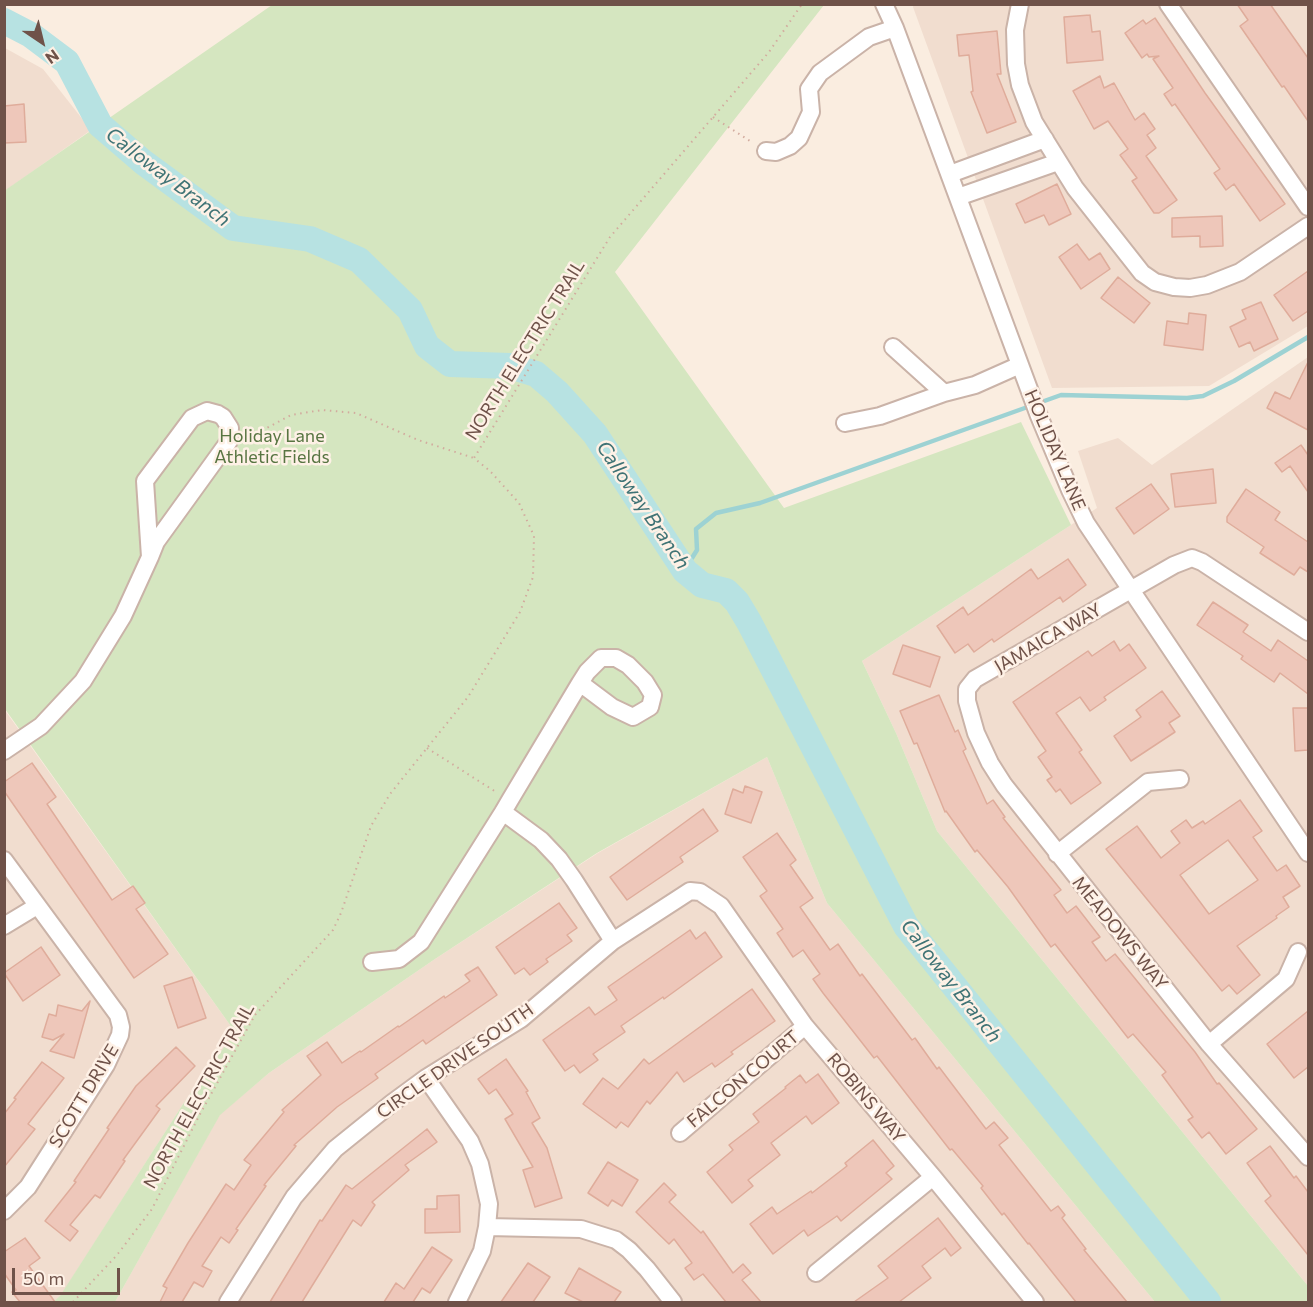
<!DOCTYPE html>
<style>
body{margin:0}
#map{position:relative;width:1313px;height:1307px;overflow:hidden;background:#faede0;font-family:Commissioner,sans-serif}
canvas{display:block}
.frame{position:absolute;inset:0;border:6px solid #6f5249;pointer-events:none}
.north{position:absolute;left:12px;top:12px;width:60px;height:60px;-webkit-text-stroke:4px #fef1e6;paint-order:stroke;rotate:145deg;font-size:16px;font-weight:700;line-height:24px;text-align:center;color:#6f5249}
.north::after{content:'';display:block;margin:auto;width:21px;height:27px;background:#6f5249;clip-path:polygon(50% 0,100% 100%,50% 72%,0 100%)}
.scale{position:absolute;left:12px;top:1268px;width:108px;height:27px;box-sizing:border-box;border:3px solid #6f5249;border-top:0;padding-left:8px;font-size:18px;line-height:21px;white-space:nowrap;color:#6f5249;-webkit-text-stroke:4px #fef1e6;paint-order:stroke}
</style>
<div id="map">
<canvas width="1313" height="1307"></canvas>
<div class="frame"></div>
<div class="north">N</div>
<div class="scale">50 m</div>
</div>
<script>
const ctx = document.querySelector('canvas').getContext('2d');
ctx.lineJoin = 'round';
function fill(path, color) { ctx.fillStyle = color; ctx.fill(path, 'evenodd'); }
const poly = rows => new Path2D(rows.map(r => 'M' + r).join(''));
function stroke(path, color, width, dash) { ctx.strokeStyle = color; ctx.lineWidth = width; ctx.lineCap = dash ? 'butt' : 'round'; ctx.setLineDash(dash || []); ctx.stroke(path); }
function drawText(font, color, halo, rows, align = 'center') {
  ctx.font = font + ' Commissioner,sans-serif'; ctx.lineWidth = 5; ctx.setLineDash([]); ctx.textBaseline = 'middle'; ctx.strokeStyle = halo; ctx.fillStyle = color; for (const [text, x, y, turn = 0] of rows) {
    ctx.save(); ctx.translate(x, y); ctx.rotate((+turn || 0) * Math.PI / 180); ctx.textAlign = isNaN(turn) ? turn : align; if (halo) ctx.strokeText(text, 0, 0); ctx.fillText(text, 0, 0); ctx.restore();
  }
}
const residential = poly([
 [914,4,1308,5,1308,326,1209,386,1052,388,913,7],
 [5,48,43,69,91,130,5,191],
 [1308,357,1308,1286,937,831,896,733,862,661,1097,508,1078,451,1118,438,1152,465],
 [4,709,235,1032,183,1104,60,1297,53,1302,5,1302],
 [767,757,827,903,1155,1302,115,1302,220,1114,269,1073,435,959,598,853]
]);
const green = poly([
 [272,5,824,5,615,272,784,508,1021,422,1071,525,862,661,896,733,937,831,1308,1286,1308,1302,1155,1302,827,903,767,757,597,853,435,959,269,1073,220,1115,115,1302,53,1302,60,1296,183,1104,235,1032,5,709,4,191]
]);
const stream = poly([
 [677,560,682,561,692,558,697,550,696,529,716,513,760,503,1061,395,1187,398,1203,396,1234,381,1308,337]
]);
const river = poly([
 [4,21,31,35,67,62,100,125,143,162,233,228,310,239,359,260,410,310,427,346,450,364,510,366,536,374,557,392,595,434,685,571,702,585,726,591,737,602,749,622,906,926,1208,1302]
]);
const building = poly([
 [1237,4,1270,4,1308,58,1308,121,1284,86,1282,87,1240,26,1248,20,1237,4],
 [1090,15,1092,32,1100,31,1103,60,1067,63,1064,17,1090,15],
 [1155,18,1205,93,1285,204,1260,221,1234,184,1226,190,1214,173,1220,169,1175,104,1172,106,1164,94,1173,88,1153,59,1159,56,1149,57,1147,54,1142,58,1125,33,1143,20,1146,24,1155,18],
 [997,31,1001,74,997,74,1016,122,987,133,971,92,973,91,969,55,959,56,957,35,997,31],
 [1100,76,1104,88,1114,83,1135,120,1144,113,1155,129,1147,135,1156,148,1146,156,1177,200,1159,213,1154,213,1132,181,1137,178,1120,155,1128,149,1108,121,1094,129,1073,91,1100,76],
 [24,104,26,142,4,143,4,106,24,104],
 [1057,184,1071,214,1049,225,1044,215,1025,223,1016,204,1057,184],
 [1222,216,1223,246,1200,247,1200,236,1172,237,1172,218,1222,216],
 [1077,244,1089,260,1100,253,1110,269,1081,289,1059,257,1077,244],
 [1308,271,1308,311,1293,321,1274,295,1308,271],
 [1118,277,1150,303,1134,323,1101,298,1118,277],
 [1261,302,1278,339,1254,351,1250,342,1239,347,1230,327,1246,319,1242,310,1261,302],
 [1189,313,1206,315,1203,350,1164,345,1167,321,1188,324,1189,313],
 [1308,362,1308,430,1267,408,1275,392,1290,399,1308,362],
 [1301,445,1308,455,1308,492,1290,466,1282,472,1275,463,1301,445],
 [1213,469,1216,503,1175,507,1171,474,1213,469],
 [1151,484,1169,509,1134,534,1116,508,1151,484],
 [1246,489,1280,512,1275,520,1308,542,1308,572,1300,567,1294,575,1260,553,1264,547,1227,522,1227,517,1246,489],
 [1068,559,1086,585,1063,602,1060,597,994,642,992,639,974,652,968,644,955,653,937,626,963,607,968,615,1031,569,1038,579,1068,559],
 [1213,602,1248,625,1243,632,1271,651,1278,640,1308,661,1308,694,1280,673,1274,682,1241,659,1243,656,1197,625,1213,602],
 [1114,641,1120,651,1129,644,1146,668,1104,697,1106,700,1090,711,1080,697,1056,713,1082,750,1079,752,1101,783,1071,804,1060,789,1056,792,1047,780,1052,777,1038,757,1046,751,1013,702,1088,651,1092,656,1114,641],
 [903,645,940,657,930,687,893,674,903,645],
 [1162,691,1180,716,1169,723,1175,732,1131,761,1114,736,1141,717,1136,710,1162,691],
 [939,695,955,732,958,730,966,749,963,751,987,804,993,800,1005,817,1003,818,1061,890,1054,895,1067,913,1076,906,1100,937,1092,942,1106,961,1115,954,1195,1052,1217,1084,1219,1083,1257,1129,1226,1154,1209,1132,1202,1138,1188,1120,1193,1117,1162,1075,1166,1072,1133,1034,1128,1038,1055,944,1051,947,1008,887,977,850,975,852,946,811,945,812,917,743,914,744,900,711,939,695],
 [1293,708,1308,708,1308,750,1295,751,1293,708],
 [32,763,56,797,47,804,112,900,133,886,145,903,136,909,168,954,134,978,4,791,4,782,32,763],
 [745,786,762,792,751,823,725,814,733,789,743,793,745,786],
 [1240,800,1262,831,1253,837,1277,871,1286,865,1300,886,1283,897,1289,907,1276,916,1277,918,1237,946,1260,975,1237,994,1229,985,1222,991,1106,849,1137,826,1161,858,1180,843,1171,831,1186,820,1192,828,1203,821,1205,824,1240,800],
 [1228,840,1258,880,1209,914,1180,875,1228,840],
 [703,809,718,831,680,857,683,862,627,900,610,877,703,809],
 [777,833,796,860,790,865,813,898,800,907,830,950,838,944,860,976,862,974,912,1040,915,1038,937,1069,939,1067,986,1129,994,1122,1008,1138,999,1145,1051,1211,1058,1206,1065,1215,1062,1218,1086,1249,1084,1250,1127,1302,1076,1302,1029,1243,1028,1244,1004,1213,1002,1215,981,1188,983,1186,952,1149,950,1150,877,1056,874,1058,823,993,813,979,820,974,803,950,793,957,777,933,783,929,760,896,767,891,743,857,777,833],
 [559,903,577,928,567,935,572,941,546,959,548,962,530,975,524,968,515,974,496,947,559,903],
 [690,930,696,939,705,932,722,957,664,999,663,997,621,1026,625,1032,593,1054,598,1060,580,1073,574,1065,565,1071,543,1040,589,1007,595,1015,617,1000,608,987,690,930],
 [41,947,60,975,23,1001,4,973,41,947],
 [478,967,497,995,426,1044,423,1040,375,1074,378,1078,337,1107,294,1145,296,1146,264,1185,266,1186,236,1229,238,1230,229,1243,221,1237,202,1266,212,1271,203,1287,194,1282,182,1302,160,1302,167,1288,163,1286,188,1243,226,1184,234,1190,251,1165,244,1160,284,1112,282,1110,321,1075,307,1056,327,1042,342,1063,360,1051,361,1052,398,1026,399,1027,444,996,445,998,470,981,465,975,478,967],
 [192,977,206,1018,178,1028,164,986,192,977],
 [752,989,775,1021,731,1052,733,1054,715,1067,712,1063,684,1082,677,1072,650,1104,647,1101,628,1127,621,1122,616,1128,583,1104,603,1078,618,1089,644,1059,649,1064,752,989],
 [90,1001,74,1058,50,1051,64,1034,53,1040,42,1037,49,1014,56,1016,58,1005,82,1011,90,1001],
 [1308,1011,1308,1067,1294,1078,1267,1044,1308,1011],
 [176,1047,195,1066,156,1106,160,1109,123,1160,125,1161,100,1198,95,1195,70,1225,78,1231,70,1241,45,1221,76,1182,74,1181,109,1129,107,1128,136,1086,176,1047],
 [506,1059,528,1091,526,1092,540,1118,532,1123,547,1148,562,1198,535,1207,523,1170,533,1167,505,1119,513,1114,496,1089,489,1094,478,1079,506,1059],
 [42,1062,64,1078,28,1124,35,1129,4,1167,4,1114,16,1099,14,1098,42,1062],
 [818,1074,839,1103,812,1124,806,1116,771,1143,780,1155,748,1180,753,1186,732,1203,707,1172,733,1150,729,1145,759,1122,753,1114,786,1088,785,1087,800,1075,806,1083,818,1074],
 [427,1129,437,1142,405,1165,409,1170,372,1202,375,1205,361,1226,353,1220,302,1302,270,1302,320,1220,322,1221,346,1185,352,1189,427,1129],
 [873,1140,894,1166,886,1173,892,1179,841,1221,837,1216,808,1236,804,1230,773,1254,750,1224,772,1207,777,1214,811,1191,812,1193,847,1166,845,1163,873,1140],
 [1270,1146,1294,1178,1296,1176,1308,1192,1308,1255,1265,1201,1271,1196,1247,1163,1270,1146],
 [608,1162,638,1180,622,1206,612,1200,608,1206,588,1193,608,1162],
 [664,1183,676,1195,669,1202,701,1233,703,1231,733,1273,743,1264,751,1273,742,1280,761,1302,726,1302,703,1274,694,1280,685,1268,692,1263,674,1239,669,1244,636,1212,664,1183],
 [459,1195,460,1232,425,1233,425,1209,437,1209,437,1196,459,1195],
 [938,1218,961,1248,951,1256,945,1248,922,1266,931,1278,899,1302,854,1302,888,1278,878,1266,938,1218],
 [25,1238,40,1258,29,1266,55,1302,20,1302,12,1292,16,1290,4,1273,4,1252,25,1238],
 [432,1247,452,1260,430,1293,422,1288,413,1302,384,1302,396,1283,404,1289,432,1247],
 [528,1263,550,1277,533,1302,501,1302,528,1263],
 [579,1268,621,1292,614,1302,583,1302,565,1293,579,1268]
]);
const path = poly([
 [713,117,753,143],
 [245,436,265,429,291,415,322,410,356,413,418,440,474,458],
 [427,748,496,792],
 [73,1302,117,1255,152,1209,199,1116,255,1015,333,930,341,913,371,826,390,794,468,697,520,612,533,577,534,536,519,503,490,471,474,458,610,237,769,52,802,4]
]);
const minor = poly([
 [884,4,895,28,1039,416,1070,490,1086,523,1308,853],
 [1020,4,1015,30,1016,64,1020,85,1034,122,1075,188,1142,273,1155,282,1174,287,1190,288,1207,285,1240,272,1308,226],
 [1168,4,1308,207],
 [766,151,776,152,790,146,799,138,811,112,809,89,820,73,869,37,895,28],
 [950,174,1045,139],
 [958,197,1058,162],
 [893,347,944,393,975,385,1020,365],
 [845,423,880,416,944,393],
 [1308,632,1202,562,1192,558,1174,565,975,679,967,689,967,701,976,733,990,763,1004,785,1209,1044,1308,1157],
 [4,751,41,726,83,681,123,616,150,557,156,542,229,441,230,428,223,417,218,414,207,411,192,418,145,481,150,557],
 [503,812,541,840,559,859,574,880,613,941],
 [1057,854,1148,782,1180,779],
 [4,860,118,1015,121,1027,120,1035,106,1065,28,1187,4,1211],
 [4,926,37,906],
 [372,962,399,959,421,942,503,812,510,800,580,683,587,672,601,658,616,658,628,665,645,682,653,695,650,707,633,717,612,707,580,683],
 [1209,1044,1286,979,1298,952],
 [426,1078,470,1141,480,1164,489,1204,487,1227,482,1251,457,1302],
 [680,1133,805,1026],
 [487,1227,581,1229,616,1240,629,1250,647,1269,673,1302],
 [816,1273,933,1177],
 [228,1302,294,1197,335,1149,392,1103,426,1078,521,1019,613,941,690,891,700,892,721,906,805,1026,933,1177,1035,1302]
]);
const streetNames = [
 ["NORTH ELECTRIC TRAIL",525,350,-58],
 ["HOLIDAY LANE",1055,450,67],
 ["JAMAICA WAY",1048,638,-30],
 ["MEADOWS WAY",1120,933,51],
 ["CIRCLE DRIVE SOUTH",455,1061,-35],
 ["FALCON COURT",743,1079,-40],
 ["SCOTT DRIVE",84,1096,-59],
 ["NORTH ELECTRIC TRAIL",199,1096,-61],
 ["ROBINS WAY",866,1098,50]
];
const parkNames = [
 ["Holiday Lane",272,436],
 ["Athletic Fields",272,457]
];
const waterNames = [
 ["Calloway Branch",168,177,37],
 ["Calloway Branch",643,505,56],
 ["Calloway Branch",951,981,52]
];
fill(residential, '#f1ddcf');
fill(green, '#d5e6c0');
stroke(stream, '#9dd2d3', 4.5);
stroke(river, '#b7e2e2', 26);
fill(building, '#eec7ba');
stroke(building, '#dfac9b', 1.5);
stroke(minor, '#cab3a8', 20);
stroke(path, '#d2ab9e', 2, [1.5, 4.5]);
stroke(minor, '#fff', 16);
drawText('18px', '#6f5249', '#fef1e6', streetNames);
drawText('18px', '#587542', '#fef1e6', parkNames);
drawText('italic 20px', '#3f7375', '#fef1e6', waterNames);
</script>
